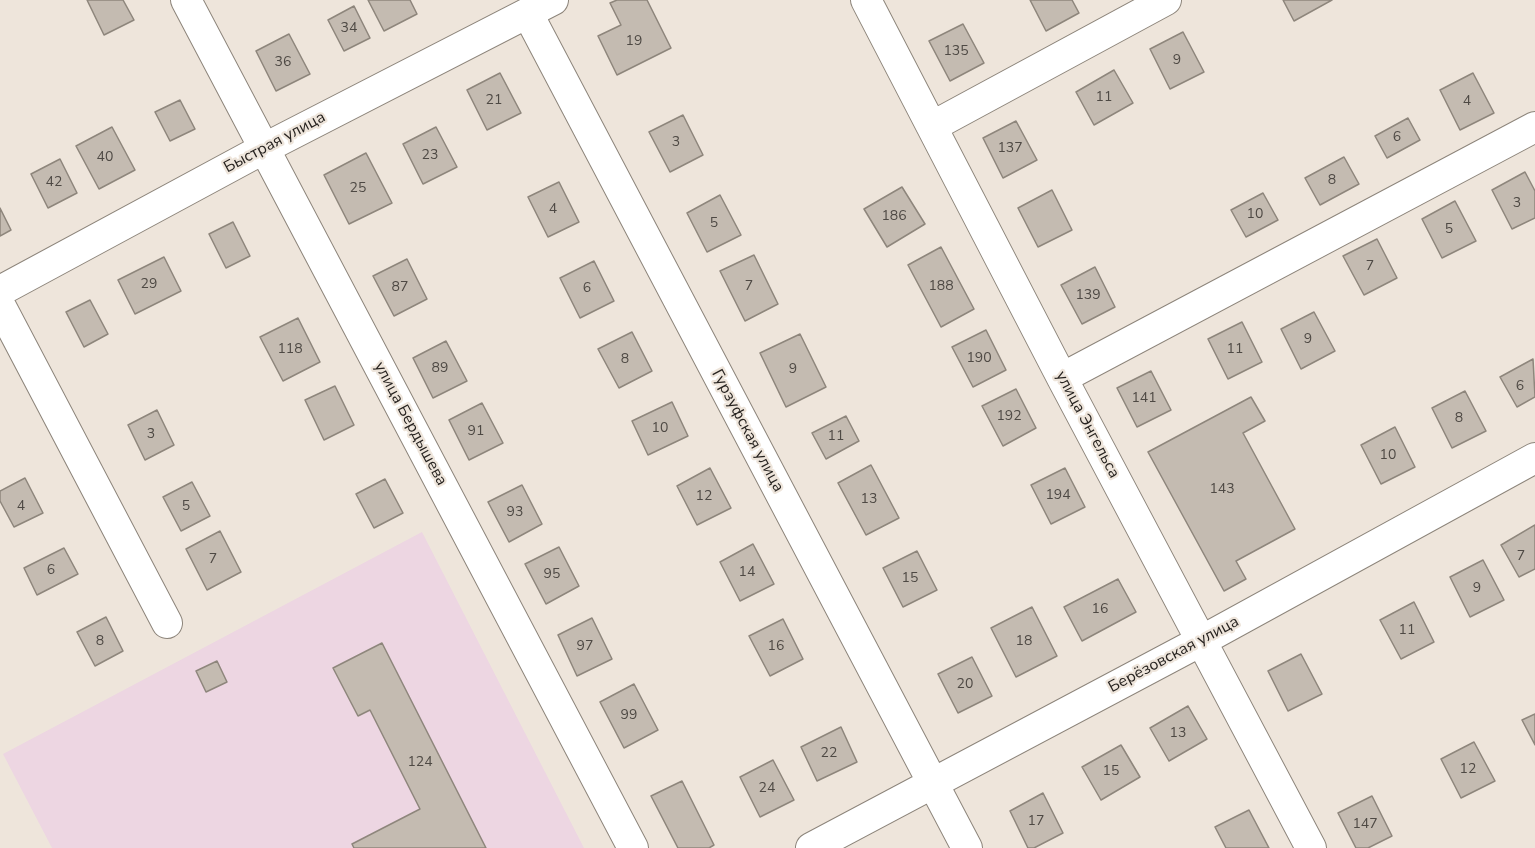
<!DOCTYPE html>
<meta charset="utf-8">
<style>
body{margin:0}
canvas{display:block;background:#eee5db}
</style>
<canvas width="1535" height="848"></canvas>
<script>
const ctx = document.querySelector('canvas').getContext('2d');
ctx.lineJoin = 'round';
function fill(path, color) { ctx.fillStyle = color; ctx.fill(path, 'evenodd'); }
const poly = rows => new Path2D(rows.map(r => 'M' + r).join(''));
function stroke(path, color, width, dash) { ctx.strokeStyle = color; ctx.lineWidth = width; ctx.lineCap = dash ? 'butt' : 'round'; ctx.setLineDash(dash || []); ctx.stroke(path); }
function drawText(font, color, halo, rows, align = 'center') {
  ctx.font = font + ' "Nunito Sans",sans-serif'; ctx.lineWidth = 4.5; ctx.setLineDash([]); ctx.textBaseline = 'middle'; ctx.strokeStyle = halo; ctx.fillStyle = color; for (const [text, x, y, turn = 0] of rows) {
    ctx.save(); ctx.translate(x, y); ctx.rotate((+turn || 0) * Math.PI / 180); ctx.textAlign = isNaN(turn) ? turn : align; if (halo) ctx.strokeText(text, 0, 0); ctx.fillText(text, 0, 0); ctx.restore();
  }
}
const education = poly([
 [422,532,584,848,52,848,3,754]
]);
const building = poly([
 [87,0,123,0,134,20,104,35,87,0],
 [368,0,410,0,417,14,384,31,368,0],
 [617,0,647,0,671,48,617,75,598,36,621,25,610,3,617,0],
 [1030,0,1072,0,1079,13,1046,31,1030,0],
 [1283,0,1332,0,1294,21,1283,0],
 [354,6,370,38,344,51,328,20,354,6],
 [963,24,984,63,950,81,929,41,963,24],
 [1183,32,1204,72,1170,89,1150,49,1183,32],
 [289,34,310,74,276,91,256,51,289,34],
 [1114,70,1133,103,1094,125,1076,92,1114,70],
 [500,73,521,113,487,130,467,90,500,73],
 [1473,73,1494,113,1460,130,1440,90,1473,73],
 [180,100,195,129,170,141,155,112,180,100],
 [683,115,703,155,670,172,649,132,683,115],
 [1408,118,1420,140,1387,158,1375,136,1408,118],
 [1016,121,1037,160,1003,178,983,138,1016,121],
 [112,127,135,170,99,189,76,146,112,127],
 [436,127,457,167,423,184,403,144,436,127],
 [366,153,392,203,349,224,324,175,366,153],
 [1344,157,1359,184,1320,205,1305,178,1344,157],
 [60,159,77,193,48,208,31,174,60,159],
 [1525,172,1535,191,1535,218,1512,229,1492,190,1525,172],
 [559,182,579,222,548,237,528,197,559,182],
 [902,187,925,224,887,247,864,209,902,187],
 [1052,190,1072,230,1038,247,1018,208,1052,190],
 [1263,193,1278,220,1246,237,1231,210,1263,193],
 [720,195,741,235,707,252,687,213,720,195],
 [1455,201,1476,241,1442,258,1422,219,1455,201],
 [0,208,11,230,0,236,0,208],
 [233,222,250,256,226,268,209,234,233,222],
 [1377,239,1397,278,1364,295,1343,256,1377,239],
 [941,247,974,309,941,327,908,265,941,247],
 [754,255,778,304,745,321,720,271,754,255],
 [164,257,181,291,135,314,118,280,164,257],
 [407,259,427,299,394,316,373,276,407,259],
 [594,261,614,301,580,318,560,278,594,261],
 [1095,267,1115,307,1082,324,1061,285,1095,267],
 [90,300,108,334,84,347,66,312,90,300],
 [1314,312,1335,351,1301,369,1281,329,1314,312],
 [298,318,320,362,283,381,260,337,298,318],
 [1242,322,1262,362,1228,379,1208,339,1242,322],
 [986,330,1006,370,973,387,952,347,986,330],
 [632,332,652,371,619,388,598,349,632,332],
 [800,334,826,387,786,407,760,353,800,334],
 [446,341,467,381,433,398,413,358,446,341],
 [1533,359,1535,397,1517,407,1500,377,1533,359],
 [1151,371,1171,410,1137,427,1117,388,1151,371],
 [335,386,354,425,324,440,305,400,335,386],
 [1016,389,1036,428,1003,446,982,406,1016,389],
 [1465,391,1486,431,1452,448,1432,408,1465,391],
 [1251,397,1265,421,1243,433,1295,529,1236,561,1246,579,1224,591,1148,452,1251,397],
 [672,402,688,436,648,455,632,421,672,402],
 [482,403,503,443,469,460,449,420,482,403],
 [157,410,174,445,145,460,128,425,157,410],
 [846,416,859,441,826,459,812,433,846,416],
 [1395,427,1415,467,1381,484,1361,445,1395,427],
 [871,465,899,518,866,535,838,483,871,465],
 [710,468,731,508,697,525,677,486,710,468],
 [1065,468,1085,507,1051,524,1031,485,1065,468],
 [25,478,43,513,14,527,0,501,0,491,25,478],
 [385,479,403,513,374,528,356,494,385,479],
 [192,482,210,516,181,531,163,497,192,482],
 [522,485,542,524,509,542,488,502,522,485],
 [1535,525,1535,569,1519,577,1501,545,1535,525],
 [220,531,241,572,207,590,186,549,220,531],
 [753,544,774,584,740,601,720,562,753,544],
 [559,547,579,586,546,604,525,564,559,547],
 [64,548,78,574,37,595,24,568,64,548],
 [917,551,937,590,903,607,883,568,917,551],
 [1483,560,1504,600,1470,617,1450,577,1483,560],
 [1118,579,1136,612,1082,641,1064,607,1118,579],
 [1414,602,1434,642,1401,659,1380,620,1414,602],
 [1032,607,1057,656,1016,677,991,628,1032,607],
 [106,617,123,651,95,666,77,632,106,617],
 [592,618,612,659,577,676,558,635,592,618],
 [783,619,803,659,770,676,749,636,783,619],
 [382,643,486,848,354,848,352,844,420,809,370,710,358,716,333,668,382,643],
 [1301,654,1322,694,1288,711,1268,671,1301,654],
 [972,657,992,696,958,713,938,674,972,657],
 [217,661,227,682,206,692,196,671,217,661],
 [634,684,658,730,624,748,600,702,634,684],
 [1188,706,1207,739,1169,761,1150,728,1188,706],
 [1535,714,1535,745,1522,720,1535,714],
 [841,727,857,762,817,781,801,747,841,727],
 [1474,742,1495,781,1461,798,1441,759,1474,742],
 [1121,745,1140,777,1101,800,1082,767,1121,745],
 [773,760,794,800,760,817,740,777,773,760],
 [682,781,714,845,709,848,678,848,651,796,682,781],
 [1043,793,1063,833,1034,848,1028,848,1010,811,1043,793],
 [1372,796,1392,836,1368,848,1356,848,1338,813,1372,796],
 [1249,810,1269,848,1226,848,1215,827,1249,810]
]);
const minor = poly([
 [186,0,633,848],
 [866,0,1062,378,1311,848],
 [528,14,967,848],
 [933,126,1166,0],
 [0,291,265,148,553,0],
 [0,305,167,623],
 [1062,378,1535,127],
 [811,848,1201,641,1535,458]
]);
const numberNames = [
 ["34",349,29],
 ["19",634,42],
 ["135",956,52],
 ["9",1177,61],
 ["36",283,63],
 ["11",1104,98],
 ["21",494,101],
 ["4",1467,102],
 ["6",1397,138],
 ["3",676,143],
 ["137",1010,149],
 ["23",430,156],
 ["40",105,158],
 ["8",1332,181],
 ["42",54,183],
 ["25",358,189],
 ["3",1517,204],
 ["4",553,210],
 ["10",1255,215],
 ["186",894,217],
 ["5",714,224],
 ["5",1449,230],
 ["7",1370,267],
 ["29",149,285],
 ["7",749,287],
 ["188",941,287],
 ["87",400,288],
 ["6",587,289],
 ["139",1088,296],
 ["9",1308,340],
 ["118",290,350],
 ["11",1235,350],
 ["190",979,359],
 ["8",625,360],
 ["89",440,369],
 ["9",793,370],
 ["6",1520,387],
 ["141",1144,399],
 ["192",1009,417],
 ["8",1459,419],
 ["10",660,429],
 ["91",476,432],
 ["3",151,435],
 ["11",836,437],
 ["10",1388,456],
 ["143",1222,490],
 ["194",1058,496],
 ["12",704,497],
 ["13",869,500],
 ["4",21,507],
 ["5",186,507],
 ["93",515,513],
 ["7",1521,557],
 ["7",213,560],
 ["6",51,571],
 ["14",747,573],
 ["95",552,575],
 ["15",910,579],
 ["9",1477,589],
 ["16",1100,610],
 ["11",1407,631],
 ["8",100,642],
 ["18",1024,642],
 ["97",585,647],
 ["16",776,647],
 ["20",965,685],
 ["99",629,716],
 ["13",1178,734],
 ["22",829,754],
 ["124",420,763],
 ["12",1468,770],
 ["15",1111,772],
 ["24",767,789],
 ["17",1036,822],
 ["147",1365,825]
];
const streetNames = [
 ["Быстрая улица",275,143,-28],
 ["улица Бердышева",410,424,62],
 ["улица Энгельса",1087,425,62],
 ["Гурзуфская улица",747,431,62],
 ["Берёзовская улица",1174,655,-28]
];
fill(education, '#edd6e2');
fill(building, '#c4bbb1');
stroke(building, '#8e867c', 1.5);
stroke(minor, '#8d857b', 32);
stroke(minor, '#fff', 30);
drawText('14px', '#4e4944', null, numberNames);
drawText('16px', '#272320', '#eee5db', streetNames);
</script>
